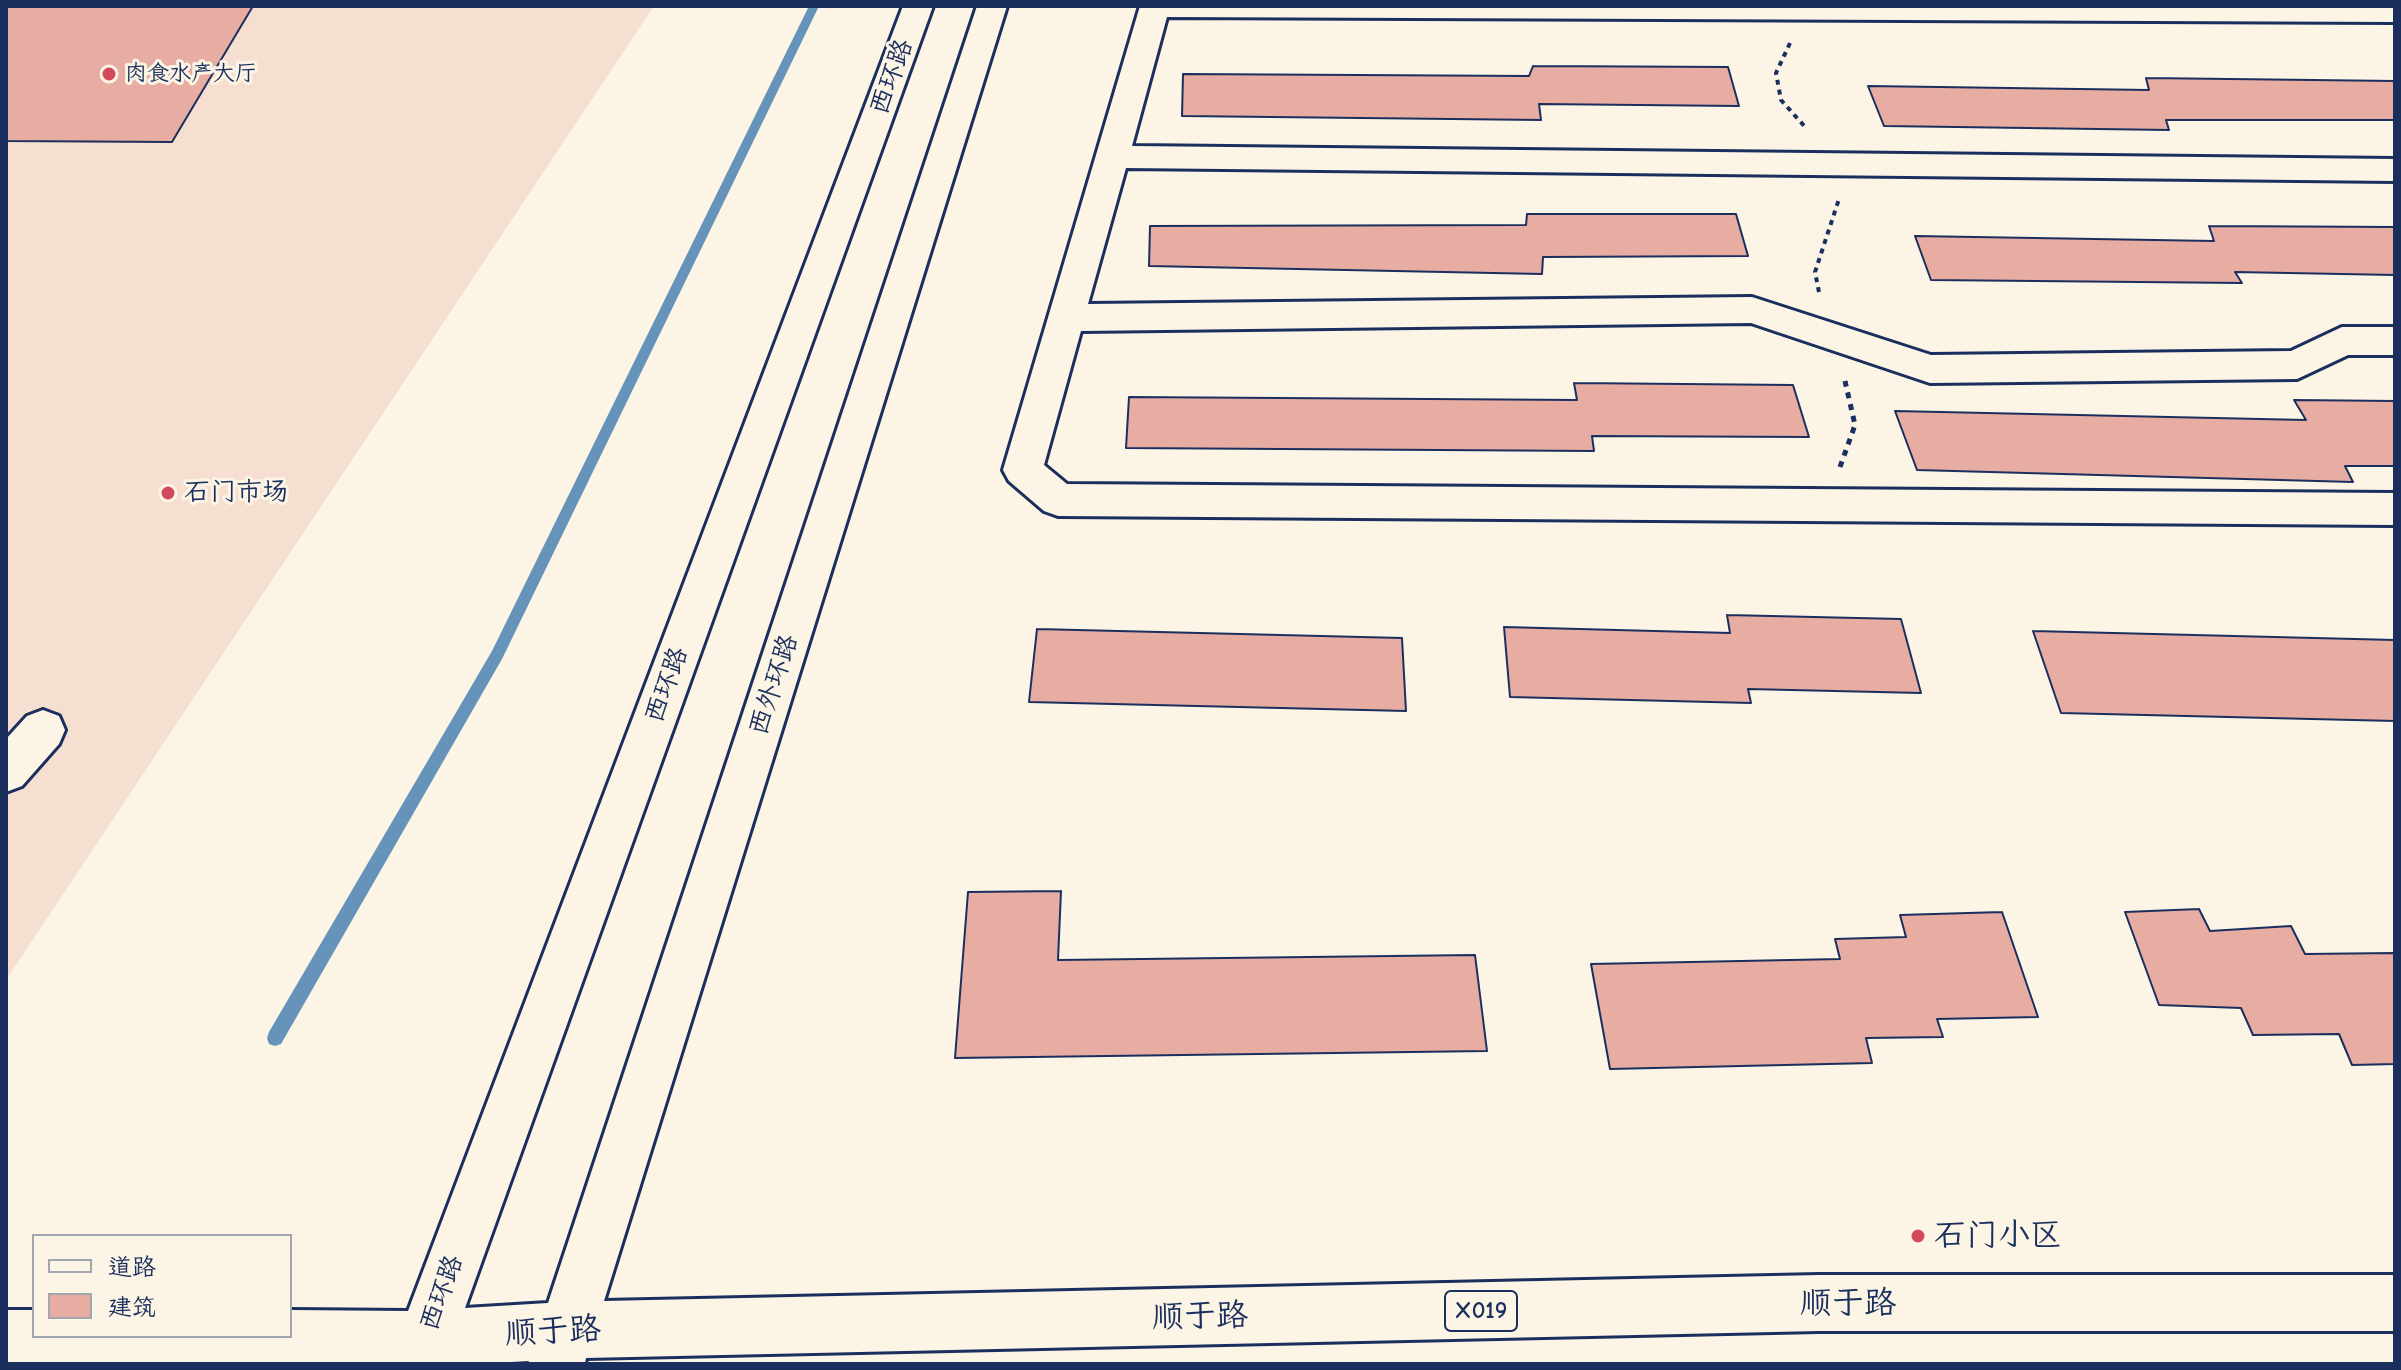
<!DOCTYPE html>
<meta charset="utf-8">
<style>
body{margin:0}
#map{position:relative;width:2401px;height:1370px;overflow:hidden;background:#fcf5e5;font-family:"Comic Neue","LXGW WenKai TC",sans-serif}
canvas{display:block}
.frame{position:absolute;inset:0;border:8px solid #1b2f5e;pointer-events:none}
.legend{position:absolute;left:32px;top:1234px;width:260px;height:104px;box-sizing:border-box;background:#fcf5e5;border:2px solid #a2a6af;margin:0;padding:10px 14px;list-style:none;font-size:24px;color:#1b2f5e}
.legend li{display:flex;align-items:center;gap:16px;height:40px}
.legend b{width:40px;border:2px solid #a2a6af}
</style>
<div id="map">
<canvas width="2401" height="1370"></canvas>
<div class="frame"></div>
<ul class="legend">
<li><b style="height:10px;background:#fcf5e5"></b>道路</li>
<li><b style="height:22px;background:#e7ada3"></b>建筑</li>
</ul>
</div>
<script>
const ctx = document.querySelector('canvas').getContext('2d');
ctx.lineJoin = 'round';
function fill(path, color) { ctx.fillStyle = color; ctx.fill(path, 'evenodd'); }
const poly = rows => new Path2D(rows.map(r => 'M' + r).join(''));
function stroke(path, color, width, dash) { ctx.strokeStyle = color; ctx.lineWidth = width; ctx.lineCap = dash ? 'butt' : 'round'; ctx.setLineDash(dash || []); ctx.stroke(path); }
function drawText(font, color, halo, rows, align = 'center') {
  ctx.font = font + ' "Comic Neue","LXGW WenKai TC",sans-serif'; ctx.lineWidth = 6; ctx.setLineDash([]); ctx.textBaseline = 'middle'; ctx.strokeStyle = halo; ctx.fillStyle = color; for (const [text, x, y, turn = 0] of rows) {
    ctx.save(); ctx.translate(x, y); ctx.rotate((+turn || 0) * Math.PI / 180); ctx.textAlign = isNaN(turn) ? turn : align; if (halo) ctx.strokeText(text, 0, 0); ctx.fillText(text, 0, 0); ctx.restore();
  }
}
const built = poly([
 [6,6,654,6,6,980]
]);
const stream = poly([
 [809,6,819,6,502,659,281,1044,275,1046,269,1044,267,1038,269,1032,492,651,809,6]
]);
const building = poly([
 [6,6,253,6,172,142,6,141,6,6],
 [1533,66,1728,67,1739,106,1539,104,1541,120,1182,116,1183,74,1529,76,1533,66],
 [2146,78,2395,81,2395,120,2166,120,2169,130,1884,126,1868,86,2149,90,2146,78],
 [1527,214,1736,214,1748,256,1543,257,1542,274,1149,266,1150,226,1526,225,1527,214],
 [2209,226,2395,227,2395,275,2235,272,2242,283,1931,280,1915,236,2214,241,2209,226],
 [1574,383,1793,385,1809,437,1592,436,1594,451,1126,448,1129,397,1577,400,1574,383],
 [2294,400,2395,401,2395,466,2345,466,2353,482,1917,470,1895,411,2306,420,2294,400],
 [1727,615,1901,619,1921,693,1748,689,1751,703,1510,697,1504,627,1730,633,1727,615],
 [1037,629,1402,638,1406,711,1029,702,1037,629],
 [2033,631,2395,640,2395,721,2061,713,2033,631],
 [1061,891,1058,960,1475,955,1487,1051,955,1058,968,892,1061,891],
 [2199,909,2210,931,2291,926,2305,954,2395,953,2395,1064,2352,1065,2339,1034,2253,1035,2241,1008,2159,1005,2125,912,2199,909],
 [2002,912,2038,1017,1937,1019,1943,1037,1866,1038,1872,1063,1610,1069,1591,964,1840,959,1835,939,1906,937,1900,915,2002,912]
]);
const pathFar1 = poly([
 [1790,43,1776,73,1781,100,1806,128],
 [1819,292,1815,272,1839,199]
]);
const path = poly([
 [1840,467,1855,425,1845,381]
]);
const minor = poly([
 [1140,6,2395,6,2395,22,1167,17,1132,146,2395,159,2395,181,1126,168,1088,304,1752,297,1931,355,2291,351,2342,327,2395,327,2395,355,2348,355,2297,379,1930,383,1751,323,1081,331,1044,465,1067,484,2395,493,2395,525,1058,516,1044,511,1009,481,1003,470,1140,6],
 [43,710,59,716,65,730,59,744,22,786,6,792,6,739,27,716,43,710]
]);
const major = poly([
 [903,6,933,6,465,1308,548,1303,977,6,1007,6,604,1301,1819,1275,2395,1275,2395,1331,1819,1331,586,1358,585,1364,527,1364,529,1361,476,1364,6,1364,6,1310,34,1310,34,1336,290,1336,290,1310,408,1311,903,6]
]);
const markers = [
 [109,74,8,"#d1495b"],
 [168,493,8,"#d1495b"],
 [1918,1236,8,"#d1495b"]
];
const farPoinames = [
 ["肉食水产大厅",125,74]
];
const shields = [
 [1481,1311,72]
];
const shieldNames = [
 ["X019",1481,1311]
];
const streetNames = [
 ["西环路",892,77,-70],
 ["西环路",667,685,-70],
 ["西外环路",774,685,-72],
 ["西环路",442,1293,-70]
];
const poiNames = [
 ["石门市场",184,493]
];
const nearPoinames = [
 ["石门小区",1934,1236]
];
const nearStreetnames = [
 ["顺于路",1848,1304],
 ["顺于路",1200,1317,-1],
 ["顺于路",553,1332,-3]
];
fill(built, '#f6dfd1');
fill(stream, '#6593ba');
fill(building, '#e7ada3');
stroke(building, '#1b2f5e', 2);
stroke(minor, '#1b2f5e', 6);
stroke(major, '#1b2f5e', 6);
stroke(pathFar1, '#1b2f5e', 4, [5, 5]);
stroke(path, '#1b2f5e', 5, [6, 6]);
fill(minor, '#fcf5e5');
fill(major, '#fcf5e5');
for (const [x, y, r, color] of markers) { const dot = new Path2D(); dot.arc(x, y, r, 0, 2 * Math.PI); ctx.fillStyle = color; ctx.fill(dot); stroke(dot, '#fcf5e5', 3); }
drawText('22px', '#1b2f5e', '#fcf5e5', farPoinames, 'left');
for (const [x, y, w] of shields) { const box = new Path2D(); box.roundRect(x - w / 2, y - 20, w, 40, 6); ctx.fillStyle = '#fcf5e5'; ctx.fill(box); stroke(box, '#1b2f5e', 2); }
drawText('bold 24px', '#1b2f5e', null, shieldNames);
drawText('26px', '#1b2f5e', '#fcf5e5', streetNames);
drawText('26px', '#1b2f5e', '#fcf5e5', poiNames, 'left');
drawText('32px', '#1b2f5e', '#fcf5e5', nearPoinames, 'left');
drawText('32px', '#1b2f5e', '#fcf5e5', nearStreetnames);
</script>
